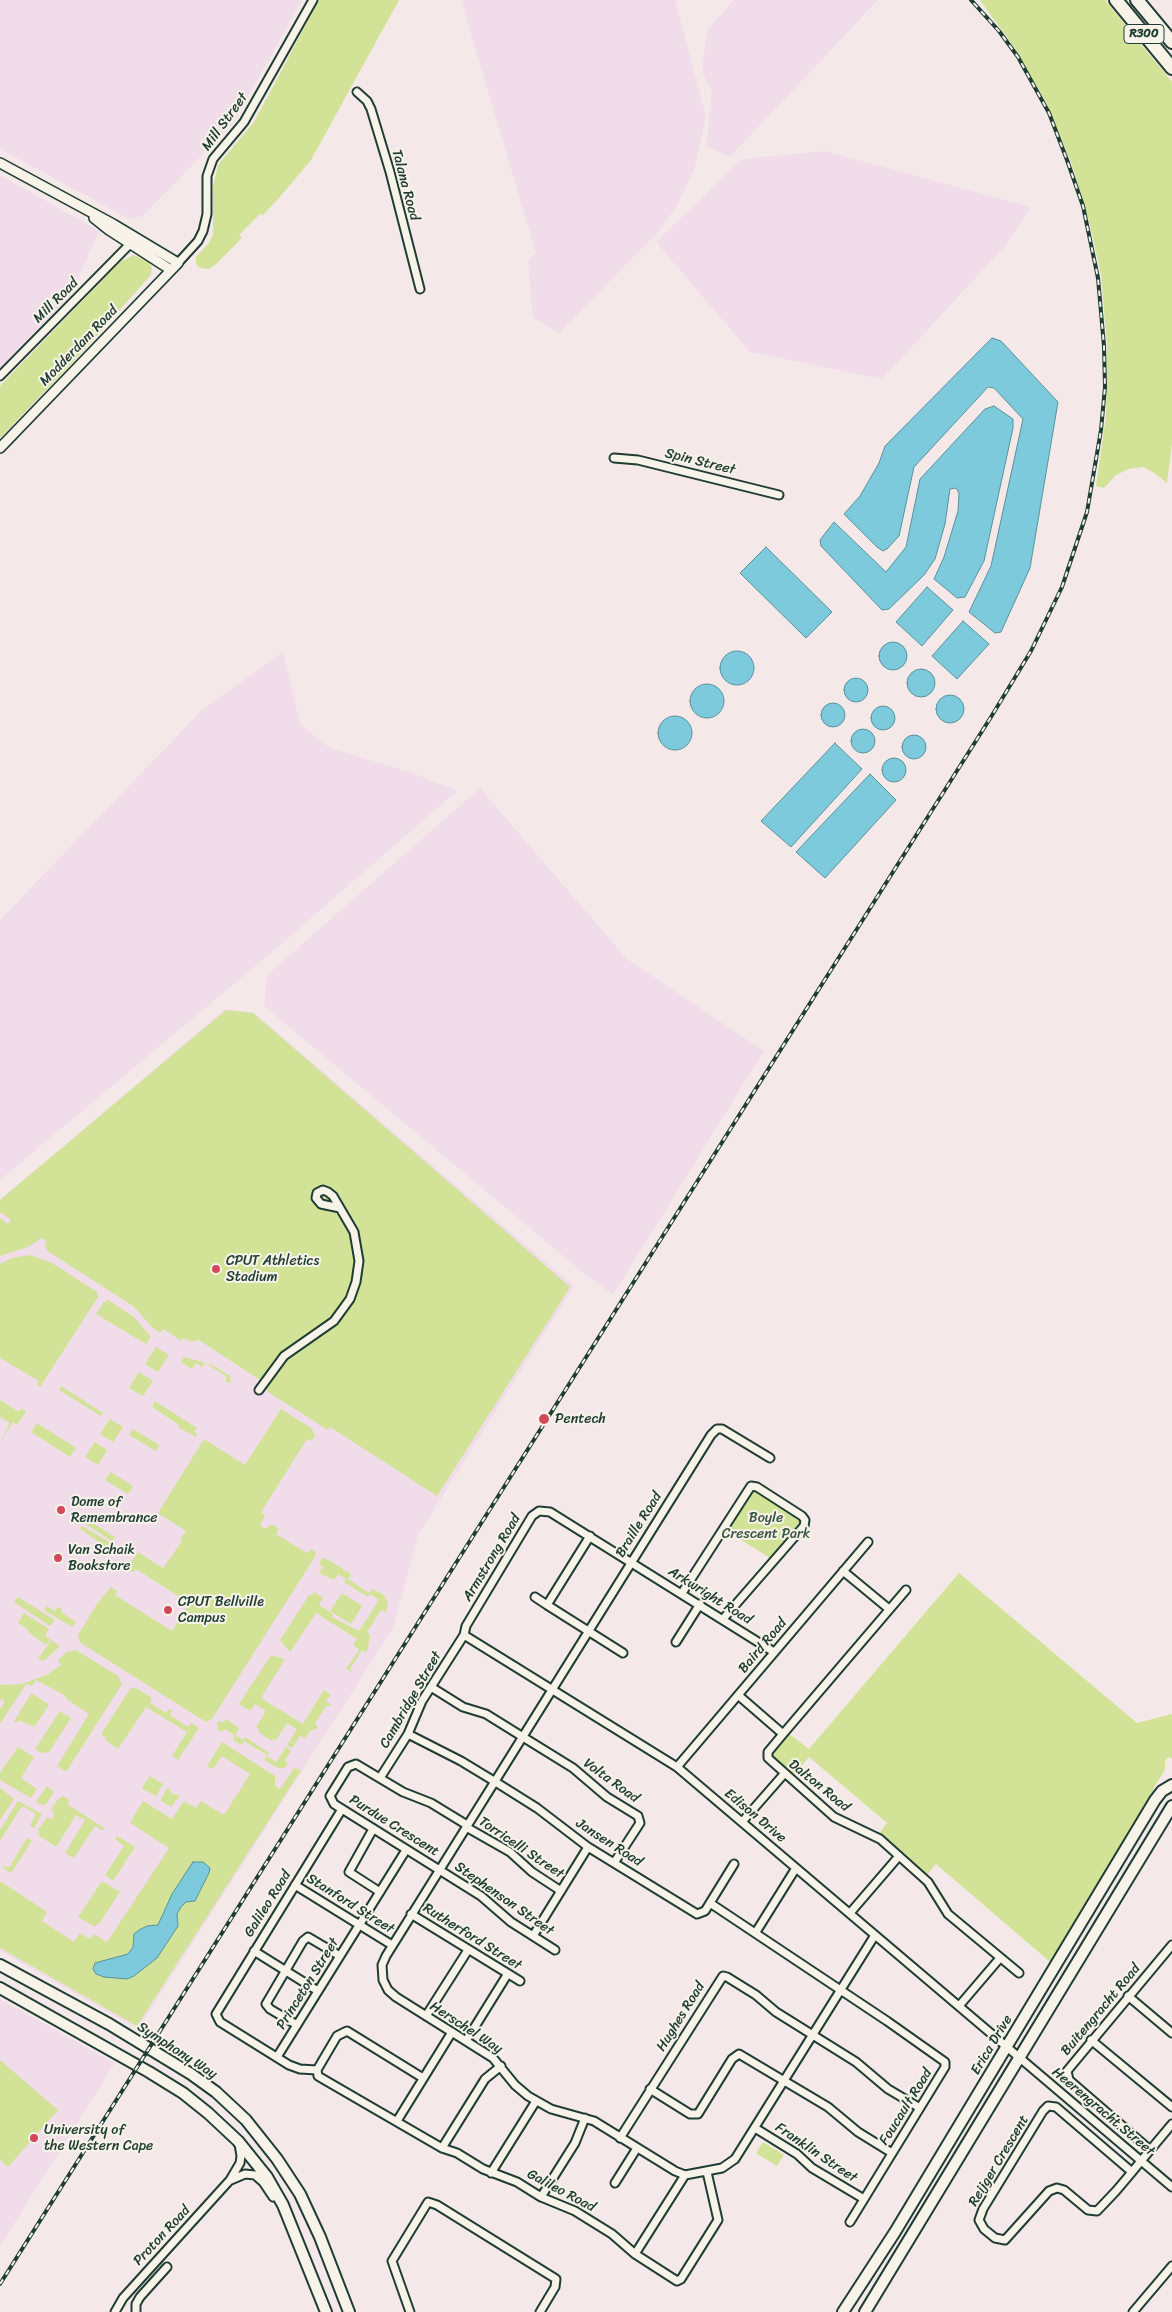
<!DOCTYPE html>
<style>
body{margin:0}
canvas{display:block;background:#f4e9e8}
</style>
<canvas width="1172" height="2312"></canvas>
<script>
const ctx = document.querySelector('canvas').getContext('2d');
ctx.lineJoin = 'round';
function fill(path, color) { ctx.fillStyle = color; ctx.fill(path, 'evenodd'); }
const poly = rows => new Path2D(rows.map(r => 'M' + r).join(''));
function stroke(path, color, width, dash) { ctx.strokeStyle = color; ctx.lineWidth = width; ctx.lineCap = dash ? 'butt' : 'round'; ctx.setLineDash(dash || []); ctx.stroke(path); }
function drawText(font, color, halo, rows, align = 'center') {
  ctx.font = font + ' Sriracha,sans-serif'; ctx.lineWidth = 4; ctx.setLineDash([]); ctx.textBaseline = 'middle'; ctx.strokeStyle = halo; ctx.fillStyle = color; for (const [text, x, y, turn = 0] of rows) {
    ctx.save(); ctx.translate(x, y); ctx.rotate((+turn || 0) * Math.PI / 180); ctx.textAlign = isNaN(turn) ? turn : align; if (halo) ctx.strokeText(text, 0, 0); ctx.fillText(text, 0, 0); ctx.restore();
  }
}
const built = poly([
 [0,0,302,0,234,122,143,216,129,219,0,149],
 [461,0,675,0,706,116,695,167,678,204,659,231,559,333,533,318,528,260,536,253],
 [734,0,878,0,730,157,706,146,712,92,702,72,707,30],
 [825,151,1031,207,1006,245,882,379,750,352,656,242,742,159],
 [0,175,99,231,66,307,0,374],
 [283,652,300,724,330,748,413,773,457,791,272,952,0,1180,0,920,202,710],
 [480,788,627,959,764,1051,613,1295,580,1270,264,1006,267,975],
 [225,1009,253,1012,574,1286,418,1535,393,1628,138,2029,0,1951,0,1200],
 [0,1999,115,2063,0,2246]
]);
const green = poly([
 [319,0,399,0,311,160,279,198,262,216,260,214,239,235,242,238,216,264,209,269,200,268,196,264,196,257,209,243,213,235,213,187,218,165,254,122],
 [980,0,1105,0,1172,82,1172,443,1167,483,1153,472,1143,467,1129,469,1116,475,1104,488,1096,486,1106,416,1107,346,1101,275,1091,229,1072,165,1047,104,1014,47],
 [134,255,149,262,152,268,151,275,74,361,0,438,0,386,120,262],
 [226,1010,253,1013,570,1287,437,1496,330,1427,328,1430,268,1392,266,1384,199,1340,191,1342,183,1338,181,1341,164,1329,160,1333,153,1328,133,1306,49,1252,45,1247,46,1241,42,1238,28,1247,0,1256,0,1218,8,1224,11,1220,0,1212,0,1200],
 [30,1255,52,1263,97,1292,98,1297,40,1387,37,1385,39,1381,0,1358,0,1264,12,1258],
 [108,1300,134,1317,151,1337,146,1344,96,1314,103,1303],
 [156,1347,169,1355,158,1372,145,1364],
 [184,1357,203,1362,214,1366,230,1376,231,1383,226,1382,226,1376,205,1363,202,1367,196,1363,192,1369,181,1362],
 [139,1372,153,1381,143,1396,129,1388],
 [61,1386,103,1413,101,1416,59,1390],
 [0,1400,19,1412,22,1408,26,1412,17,1425,13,1422,0,1442,10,1423,0,1417],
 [155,1401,197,1428,194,1432,197,1434,196,1437,178,1427,179,1425,152,1407],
 [281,1409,311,1428,315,1435,312,1441,307,1439,261,1512,265,1516,260,1525,266,1529,270,1525,274,1525,279,1529,276,1534,307,1553,311,1549,315,1551,316,1555,212,1719,206,1722,84,1645,79,1641,78,1635,97,1604,111,1587,117,1591,115,1595,172,1631,189,1603,136,1569,133,1572,124,1566,127,1560,131,1563,138,1552,163,1568,182,1541,180,1540,186,1531,158,1513,204,1439,245,1465],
 [110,1419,123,1427,113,1442,100,1434],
 [37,1423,76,1448,70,1457,31,1432],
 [133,1429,159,1445,156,1451,129,1435],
 [95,1442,107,1450,98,1465,85,1457],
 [111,1472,133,1486,128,1494,105,1480],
 [755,1491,799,1519,801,1522,770,1558,727,1531,751,1492],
 [86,1519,115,1537,112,1541,84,1523],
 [82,1526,111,1543,108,1548,80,1529],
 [323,1558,327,1559,351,1574,348,1579,369,1593,373,1589,384,1595,388,1603,386,1612,381,1610,367,1632,370,1635,368,1649,366,1652,362,1650,350,1669,353,1673,346,1669,359,1650,353,1645,357,1639,316,1613,290,1652,280,1640,309,1595,312,1595,314,1592,323,1598,319,1605,333,1614,332,1617,359,1631,379,1600,370,1594,368,1597,344,1582,346,1579,338,1574,334,1580,319,1573,323,1567,319,1563],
 [959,1573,1137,1723,1172,1714,1172,1759,1169,1757,1165,1760,1165,1770,1154,1787,1153,1793,1050,1962,936,1864,926,1876,900,1851,895,1850,878,1835,887,1823,809,1757,792,1777,771,1759,771,1753,788,1733,809,1749],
 [342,1593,362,1606,351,1624,330,1611],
 [18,1597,55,1620,50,1626,14,1602],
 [47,1606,55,1611,58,1607,62,1609,61,1612,76,1622,72,1627,44,1610],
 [24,1613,49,1629,45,1636,50,1639,46,1645,28,1632,29,1630,18,1623],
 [51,1640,60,1646,46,1659,42,1661,38,1659],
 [76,1650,118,1676,122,1684,66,1772,57,1766,89,1714,65,1698,66,1696,36,1680,32,1686,26,1684,0,1724,0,1709,4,1703,3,1699,0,1700,0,1685,22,1684,48,1674,61,1665,58,1660,67,1652],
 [271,1655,285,1659,261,1698,303,1724,324,1690,331,1695,326,1701,332,1706,326,1706,315,1723,318,1728,310,1731,305,1738,300,1736,292,1748,287,1745,297,1729,287,1723,276,1740,274,1739,272,1741,258,1732,259,1729,256,1727,266,1711,255,1704,250,1711,239,1704],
 [131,1688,136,1688,152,1698,150,1703,166,1713,169,1709,172,1711,170,1715,188,1727,191,1723,199,1728,178,1760,172,1756,187,1732,146,1707,118,1749,105,1740,106,1738,101,1734],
 [31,1694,33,1694,49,1705,34,1727,19,1720,17,1723,14,1721],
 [60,1711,71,1718,49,1752,42,1753,35,1749],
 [226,1719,239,1728,235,1735,243,1740,245,1737,269,1753,267,1756,276,1762,286,1747,291,1751,285,1760,288,1764,284,1768,278,1768,264,1760,267,1755,244,1741,241,1745,233,1740,234,1735,225,1729,222,1732,218,1730,217,1722,219,1721,223,1723],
 [222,1742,275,1776,275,1786,280,1789,294,1768,301,1770,137,2026,0,1948,0,1881,47,1912,42,1921,74,1942,80,1933,90,1939,94,1934,107,1942,169,1848,130,1823,143,1801,172,1819,184,1801,196,1808,201,1801,224,1815,250,1774,222,1756,213,1769,207,1766],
 [18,1747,34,1757,21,1778,37,1789,31,1798,0,1780,0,1773],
 [150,1776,163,1784,156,1796,143,1789,142,1787],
 [47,1786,54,1792,46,1804,42,1805,36,1802],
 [168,1787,172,1794,180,1795,171,1807,161,1801,161,1799],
 [0,1788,14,1799,0,1820],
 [63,1796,69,1800,67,1804,104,1828,103,1831,95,1826,74,1858,65,1853,85,1820,76,1815,56,1847,38,1835,40,1832,38,1830,47,1817,52,1820,54,1814,51,1809,59,1798],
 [18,1801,42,1814,34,1828,30,1825,36,1814,22,1806,0,1841,0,1830],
 [117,1836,135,1847,113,1881,105,1875,124,1846,115,1839],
 [27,1838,32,1841,11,1873,3,1868,4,1866,9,1868],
 [102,1881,120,1892,99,1924,98,1923,95,1927,78,1917],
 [0,2060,58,2110,8,2167,0,2160],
 [763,2142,784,2155,777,2166,756,2153]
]);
const water = poly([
 [992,338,1001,341,1058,402,1030,568,1001,632,995,633,969,612,991,566,1023,419,994,388,988,387,914,467,899,536,887,549,883,551,877,547,844,514,860,496,879,463,885,446,992,338],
 [994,406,1013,419,1013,428,984,561,965,597,957,598,934,579,944,557,958,511,959,493,956,488,950,489,945,524,935,559,924,575,889,609,882,610,821,546,820,540,834,522,886,572,906,547,920,479,985,409,994,406],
 [766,547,832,612,806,638,740,573,766,547],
 [927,587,953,610,922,646,896,622,927,587],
 [963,621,989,644,957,679,932,656,963,621],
 '879 656a14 14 0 1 1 28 0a14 14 0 1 1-28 0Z',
 '720 668a17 17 0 1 1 34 0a17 17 0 1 1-34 0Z',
 '907 683a14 14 0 1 1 28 0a14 14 0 1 1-28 0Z',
 '844 690a12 12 0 1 1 24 0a12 12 0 1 1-24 0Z',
 '690 701a17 17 0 1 1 34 0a17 17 0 1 1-34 0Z',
 '936 709a14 14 0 1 1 28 0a14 14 0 1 1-28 0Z',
 '821 715a12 12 0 1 1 24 0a12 12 0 1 1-24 0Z',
 '871 718a12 12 0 1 1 24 0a12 12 0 1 1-24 0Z',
 '658 733a17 17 0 1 1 34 0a17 17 0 1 1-34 0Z',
 '851 741a12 12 0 1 1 24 0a12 12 0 1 1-24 0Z',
 '902 747a12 12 0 1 1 24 0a12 12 0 1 1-24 0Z',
 [835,743,862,769,791,847,761,821,835,743],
 '882 770a12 12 0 1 1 24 0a12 12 0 1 1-24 0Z',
 [870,774,896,800,825,878,796,852,870,774],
 [193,1862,203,1862,210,1868,209,1873,195,1901,186,1902,181,1907,177,1914,178,1926,157,1958,134,1976,127,1979,104,1977,96,1974,93,1969,95,1963,128,1954,133,1947,134,1934,139,1930,147,1926,158,1925,172,1894,193,1862]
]);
const minor = poly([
 [357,92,367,101,371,109,390,172,420,289],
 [178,263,198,241,203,231,207,214,207,176,213,159,244,122,313,0],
 [0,376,130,244],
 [614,458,638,460,779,495],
 [259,1390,284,1356,334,1321,350,1299,356,1282,359,1261,354,1232,340,1208,321,1204,316,1198,317,1193,323,1190,328,1192,333,1196,340,1208],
 [770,1458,722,1429,717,1429,711,1435,386,1956,382,1965,383,1980,388,1990,396,1997,493,2058,515,2085,528,2096,551,2109,594,2121,675,2171,685,2175,722,2168,735,2159,875,1935],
 [590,1536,547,1605,623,1653],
 [843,1571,889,1609],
 [906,1590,783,1734,768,1752,768,1758,834,1817,880,1839,928,1882,948,1914,1019,1973],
 [682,1593,751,1486,757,1487,802,1516,805,1520,804,1526,723,1619],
 [535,1597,547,1605],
 [464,1635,677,1767,1172,2187],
 [676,1642,700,1604],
 [431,1687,463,1707,486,1714,531,1742,573,1768,607,1797,638,1816,640,1823,614,1863],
 [738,1695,783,1734],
 [408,1734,461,1761,494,1781,537,1808,588,1847,697,1914,705,1911,734,1864],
 [677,1767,868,1542],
 [380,1778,408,1734,422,1701,464,1635,466,1626,532,1516,539,1511,550,1512,774,1652],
 [742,1822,784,1774],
 [467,1825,431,1803,403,1792,356,1764,348,1767,330,1796,334,1804,342,1809,481,1896,511,1922,555,1950],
 [466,1827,510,1852,532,1872,561,1891],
 [373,1829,349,1872,380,1892],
 [295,1885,392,1945],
 [710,1903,887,2021,945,2062,945,2067,850,2222],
 [850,1913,899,1856],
 [411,1914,520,1981],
 [756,1932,796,1868],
 [533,1936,588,1847],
 [254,1951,318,1991],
 [1128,1996,1172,2033],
 [959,2006,1000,1958],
 [426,2016,468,1950],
 [297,2025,270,2009,266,2004,303,1941,308,1937,340,1956],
 [1091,2040,1172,2107],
 [466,2041,507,1975],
 [277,2057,406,1850],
 [317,2070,300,2069,289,2065,220,2022,216,2014,342,1809],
 [423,2078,347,2031,337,2036,317,2070,318,2076,323,2079,442,2148,457,2153,483,2169,517,2182,541,2197,575,2211,612,2234,635,2254,677,2281,681,2279,718,2220,707,2172],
 [650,2089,690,2114,698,2114,732,2059,739,2054,828,2107,858,2132,892,2153],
 [397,2121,452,2032],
 [755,2128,797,2154,812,2168,864,2199],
 [620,2138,723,1976,727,1977,756,1995,776,2012,856,2062,888,2089,920,2108],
 [442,2148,485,2079,501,2066],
 [1150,2150,1069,2080,1067,2071,1172,1945],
 [1132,2172,1056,2107,1048,2106,1043,2111,983,2209,979,2220,984,2229,995,2238,1005,2240,1049,2191,1057,2188,1064,2190,1088,2210,1097,2211,1116,2191,1132,2172,1141,2161,1172,2124],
 [491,2173,536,2101],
 [231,2180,245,2174,255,2175,263,2182,273,2197],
 [615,2183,637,2148],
 [541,2197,575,2143,585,2118],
 [635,2254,685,2175],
 [115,2312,123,2298,230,2180,240,2163,241,2156,239,2144],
 [136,2312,136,2304,140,2297,167,2267],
 [410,2312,392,2261,428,2202,437,2205,556,2279,555,2287,540,2312],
 [1133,2312,1172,2266]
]);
const tertiary = poly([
 [0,163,113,224,178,263,0,448],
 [94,218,109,230,171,270]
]);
const secondary = poly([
 [0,1965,109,2024,191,2074,216,2092,246,2120,277,2159,300,2194,320,2237,349,2312],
 [0,1988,149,2072,183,2093,208,2113,238,2141,267,2177,283,2205,326,2312],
 [843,2312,895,2232,1155,1800,1162,1791,1172,1785],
 [865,2312,1172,1806]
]);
const motorway = poly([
 [1116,0,1172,68],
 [1137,0,1172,42]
]);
const rail = poly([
 [0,2284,991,717,1031,651,1062,587,1087,512,1101,430,1105,387,1104,346,1098,278,1083,206,1067,160,1049,113,1018,57,999,31,971,0]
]);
const markers = [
 [216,1269,5,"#d1495b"],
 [544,1419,6,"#d1495b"],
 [61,1510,5,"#d1495b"],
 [58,1558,5,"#d1495b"],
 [168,1610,5,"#d1495b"],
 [34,2138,5,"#d1495b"]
];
const shields = [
 [1144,34,40]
];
const shieldNames = [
 ["R300",1144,34]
];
const streetNames = [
 ["Mill Street",225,122,-54],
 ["Talana Road",405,185,75],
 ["Mill Road",56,301,-45],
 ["Modderdam Road",79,346,-46],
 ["Spin Street",700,462,14],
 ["Braille Road",639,1525,-58],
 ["Armstrong Road",492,1558,-59],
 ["Arkwright Road",710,1596,32],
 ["Baird Road",763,1646,-50],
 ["Cambridge Street",411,1700,-60],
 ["Volta Road",611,1781,36],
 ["Dalton Road",819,1786,39],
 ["Edison Drive",755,1816,40],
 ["Purdue Crescent",394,1826,32],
 ["Jansen Road",609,1843,33],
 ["Torricelli Street",521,1848,34],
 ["Stephenson Street",504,1899,35],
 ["Galileo Road",268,1904,-58],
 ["Stanford Street",350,1904,32],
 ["Rutherford Street",472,1937,32],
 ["Princeton Street",308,1984,-58],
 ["Buitengracht Road",1101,2010,-50],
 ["Hughes Road",681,2017,-58],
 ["Herschel Way",466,2028,33],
 ["Erica Drive",992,2045,-59],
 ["Symphony Way",177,2051,33],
 ["Foucault Road",906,2107,-58],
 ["Heerengracht Street",1103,2112,40],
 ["Franklin Street",816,2153,34],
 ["Reijger Crescent",999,2161,-59],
 ["Galileo Road",561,2191,28],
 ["Proton Road",162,2236,-47]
];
const poiNames = [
 ["CPUT Athletics",226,1261],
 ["Stadium",226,1277],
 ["Pentech",555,1419],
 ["Dome of",71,1502],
 ["Remembrance",71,1518],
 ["Van Schaik",68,1550],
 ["Bookstore",68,1566],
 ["CPUT Bellville",178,1602],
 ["Campus",178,1618],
 ["University of",44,2130],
 ["the Western Cape",44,2146]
];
const parkNames = [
 ["Boyle",766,1518],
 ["Crescent Park",766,1534]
];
fill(built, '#f0dde9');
fill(green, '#d2e397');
fill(water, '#7ecadd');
stroke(water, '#589299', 1);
stroke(minor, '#1f3d34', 11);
stroke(tertiary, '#1f3d34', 12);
stroke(secondary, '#1f3d34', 14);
stroke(motorway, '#1f3d34', 16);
stroke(minor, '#f7f3e8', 7);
stroke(tertiary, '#f7f3e8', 9);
stroke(secondary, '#f7f3e8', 10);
stroke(motorway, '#f7f3e8', 12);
stroke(rail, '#1f3d34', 4);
stroke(rail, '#f7f3e8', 2, [5.5]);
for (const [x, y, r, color] of markers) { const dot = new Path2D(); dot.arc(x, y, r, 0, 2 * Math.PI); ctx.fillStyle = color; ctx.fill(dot); stroke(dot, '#f7f3e8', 2); }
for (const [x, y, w] of shields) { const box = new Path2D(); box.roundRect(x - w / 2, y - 9.5, w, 19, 4); ctx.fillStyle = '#f7f3e8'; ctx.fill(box); stroke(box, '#1f3d34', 1); }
drawText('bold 12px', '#1f3d34', null, shieldNames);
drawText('14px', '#1f3d34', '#f7f3e8', streetNames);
drawText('14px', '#1f3d34', '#f7f3e8', poiNames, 'left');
drawText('14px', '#3a5643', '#f7f3e8', parkNames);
</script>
